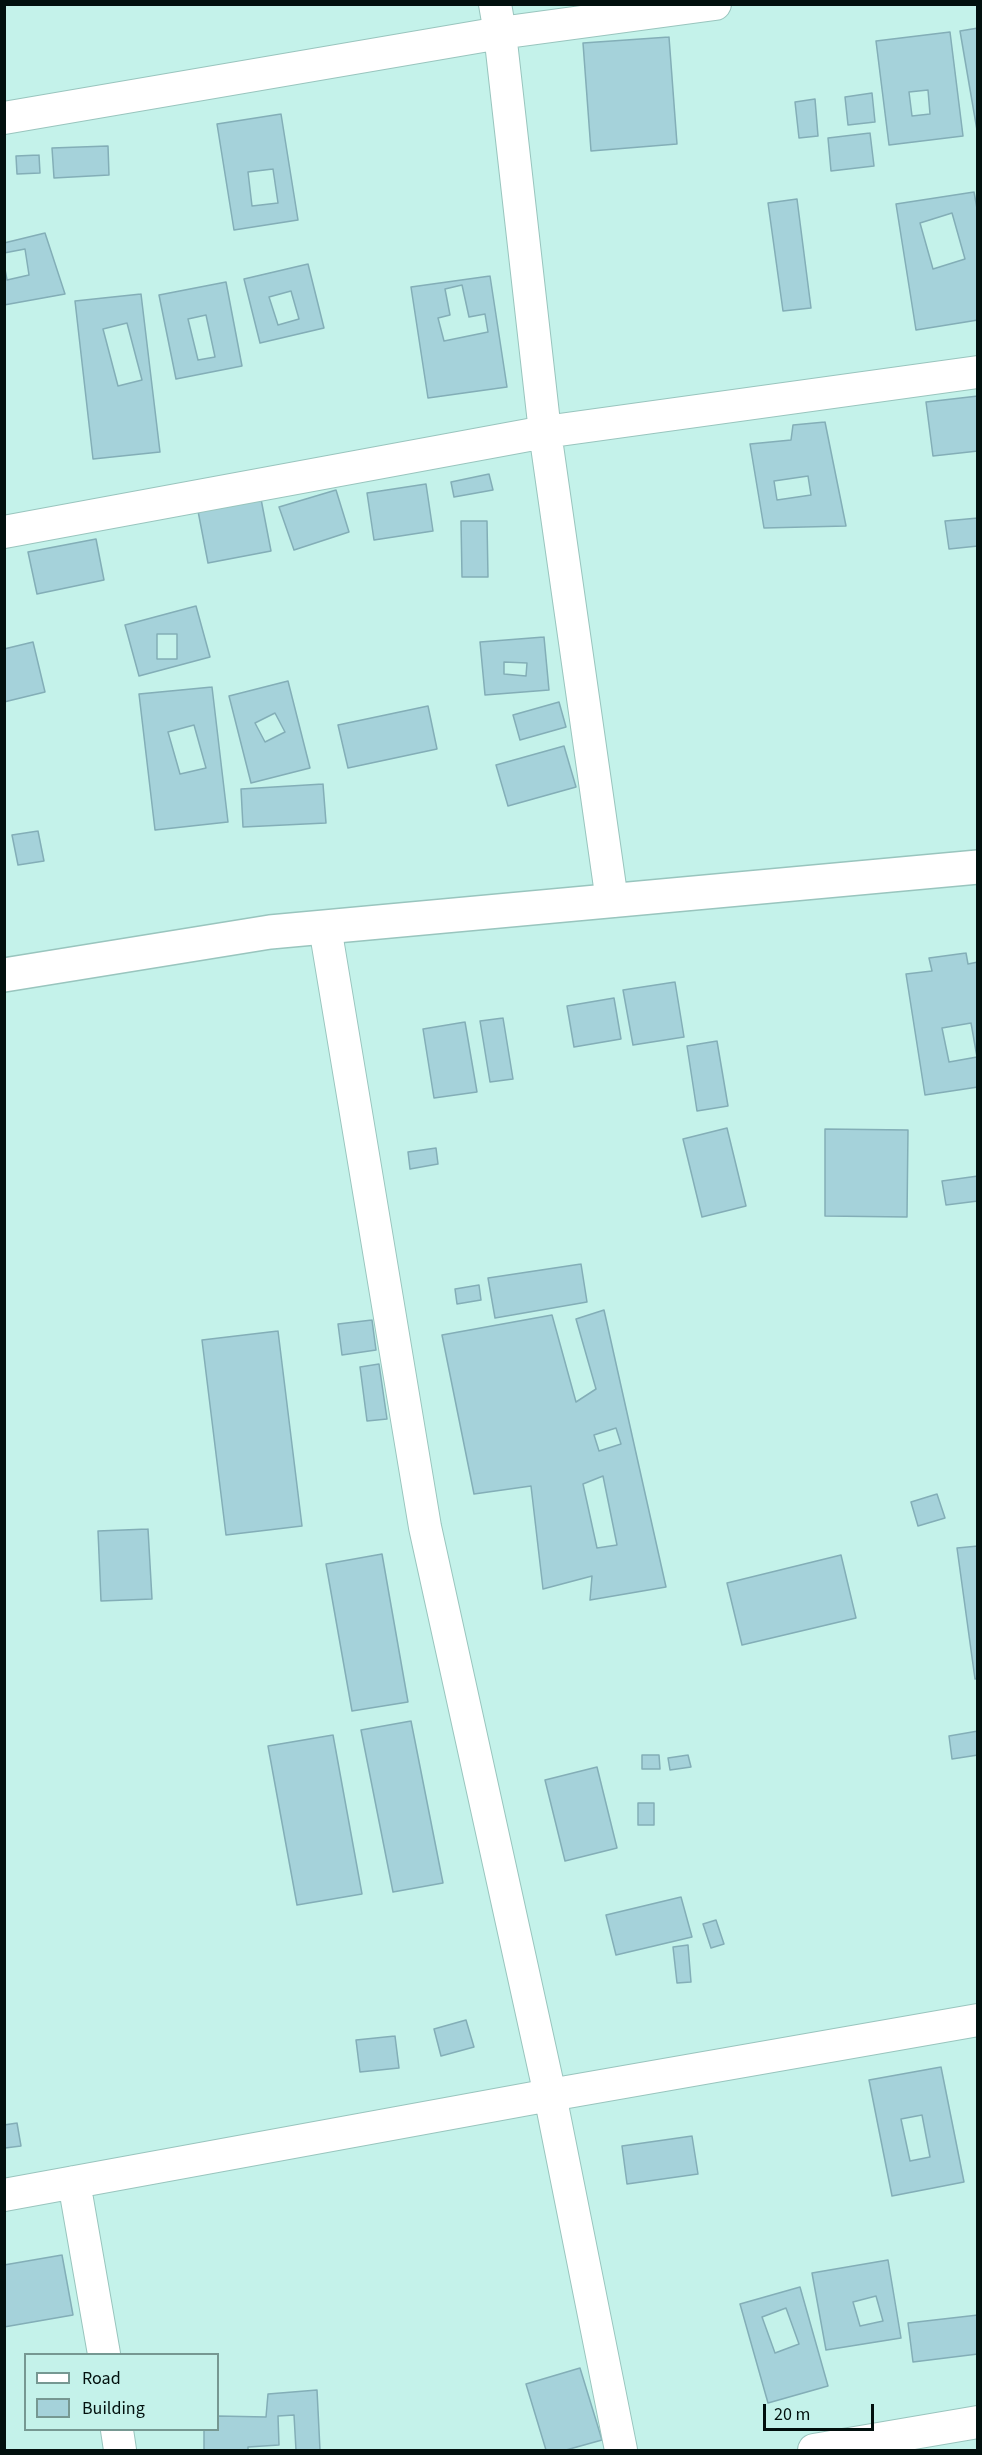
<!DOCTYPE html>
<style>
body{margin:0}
#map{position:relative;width:982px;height:2455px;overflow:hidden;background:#c4f2ea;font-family:"Source Sans 3",sans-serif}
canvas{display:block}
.frame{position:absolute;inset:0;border:6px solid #02100e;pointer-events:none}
.legend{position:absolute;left:24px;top:2353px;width:195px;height:78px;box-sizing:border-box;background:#c4f2ea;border:2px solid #769892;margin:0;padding:8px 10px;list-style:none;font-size:18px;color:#02100e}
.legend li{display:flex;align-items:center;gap:12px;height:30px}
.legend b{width:30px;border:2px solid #769892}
.scale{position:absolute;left:763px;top:2404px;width:111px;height:27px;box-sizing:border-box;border:3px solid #02100e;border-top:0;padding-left:8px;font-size:18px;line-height:21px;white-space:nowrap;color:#02100e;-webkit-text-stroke:4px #c4f2ea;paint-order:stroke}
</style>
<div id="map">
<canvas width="982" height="2455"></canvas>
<div class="frame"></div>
<ul class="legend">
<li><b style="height:8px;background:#fff"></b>Road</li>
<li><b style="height:16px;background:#a5d2da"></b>Building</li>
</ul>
<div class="scale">20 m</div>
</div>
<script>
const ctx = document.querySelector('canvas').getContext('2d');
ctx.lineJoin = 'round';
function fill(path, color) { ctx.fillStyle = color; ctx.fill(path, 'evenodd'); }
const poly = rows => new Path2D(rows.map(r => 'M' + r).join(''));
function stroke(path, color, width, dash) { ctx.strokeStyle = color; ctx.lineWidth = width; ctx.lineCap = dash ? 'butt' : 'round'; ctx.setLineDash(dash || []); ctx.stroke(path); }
const building = poly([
 [978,28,978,136,960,31,978,28],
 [950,32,963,136,889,145,876,41,950,32],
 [928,90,930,114,912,116,909,92,928,90],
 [669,37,677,144,591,151,583,43,669,37],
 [872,93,875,122,848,125,845,97,872,93],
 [815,99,818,136,799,138,795,102,815,99],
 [281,114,298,220,234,230,217,124,281,114],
 [273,169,278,203,252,206,248,172,273,169],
 [870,133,874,166,831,171,828,138,870,133],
 [108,146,109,175,54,178,52,148,108,146],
 [39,155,40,173,17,174,16,156,39,155],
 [974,192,978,214,978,320,916,330,896,204,974,192],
 [952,213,965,259,933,269,920,223,952,213],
 [797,199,811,308,783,311,768,203,797,199],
 [45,233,65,294,4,305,4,264,7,280,29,275,25,249,4,253,4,243,45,233],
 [308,264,324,328,260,343,244,279,308,264],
 [291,291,299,319,278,325,269,297,291,291],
 [490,276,507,387,428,398,411,287,490,276],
 [462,285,469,317,485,314,488,332,444,341,438,318,450,315,445,289,462,285],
 [226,282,242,366,176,379,159,295,226,282],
 [206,315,215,357,198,360,188,319,206,315],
 [141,294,160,452,93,459,75,301,141,294],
 [127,323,142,380,118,386,103,329,127,323],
 [978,396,978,451,933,456,926,402,978,396],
 [825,422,846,526,764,528,750,444,791,440,793,425,825,422],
 [808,476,811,495,777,500,774,481,808,476],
 [489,474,493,490,454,497,451,482,489,474],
 [426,484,433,531,374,540,367,493,426,484],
 [336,490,349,532,294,550,279,507,336,490],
 [261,499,271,551,208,563,198,511,261,499],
 [978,518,978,546,949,549,945,521,978,518],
 [461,521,487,521,488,577,462,577,461,521],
 [96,539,104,580,37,594,28,552,96,539],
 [196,606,210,657,139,676,125,625,196,606],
 [157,634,177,634,177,659,157,659,157,634],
 [544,637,549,690,485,695,480,642,544,637],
 [504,662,527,663,526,676,504,674,504,662],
 [33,642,45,692,4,702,4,649,33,642],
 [288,681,310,768,251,783,229,696,288,681],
 [275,713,285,732,265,742,255,723,275,713],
 [212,687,228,822,155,830,139,694,212,687],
 [194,725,206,768,180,774,168,732,194,725],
 [559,702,566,727,520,740,513,715,559,702],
 [428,706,437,749,348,768,338,725,428,706],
 [564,746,576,787,508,806,496,765,564,746],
 [323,784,326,823,243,827,241,789,323,784],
 [38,831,44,861,18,865,12,835,38,831],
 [966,953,968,964,978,962,978,1087,925,1095,906,974,932,971,929,958,966,953],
 [971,1023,977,1057,949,1062,942,1028,971,1023],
 [675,982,684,1037,633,1045,623,990,675,982],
 [614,998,621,1039,574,1047,567,1006,614,998],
 [503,1018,513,1079,490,1082,480,1021,503,1018],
 [465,1022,477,1092,434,1098,423,1029,465,1022],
 [717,1041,728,1106,697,1111,687,1046,717,1041],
 [727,1128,746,1206,702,1217,683,1139,727,1128],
 [825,1129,908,1130,907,1217,825,1216,825,1129],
 [436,1148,438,1164,410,1169,408,1152,436,1148],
 [978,1176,978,1201,946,1205,942,1181,978,1176],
 [581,1264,587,1302,495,1318,488,1278,581,1264],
 [479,1285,481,1300,457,1304,455,1289,479,1285],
 [604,1310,666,1587,590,1600,592,1576,543,1589,531,1486,474,1494,442,1335,552,1315,576,1402,596,1389,576,1319,604,1310],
 [616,1428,621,1444,599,1451,594,1435,616,1428],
 [603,1476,617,1545,597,1548,583,1484,603,1476],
 [372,1320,376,1350,342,1355,338,1324,372,1320],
 [278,1331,302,1526,226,1535,202,1340,278,1331],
 [379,1364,387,1419,367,1421,360,1367,379,1364],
 [937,1494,945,1518,918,1526,911,1502,937,1494],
 [148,1529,152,1599,101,1601,98,1531,148,1529],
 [978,1546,978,1678,975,1679,957,1548,978,1546],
 [382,1554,408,1702,352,1711,326,1564,382,1554],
 [841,1555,856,1618,742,1645,727,1583,841,1555],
 [411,1721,443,1883,393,1892,361,1730,411,1721],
 [978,1731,978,1755,952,1759,949,1736,978,1731],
 [333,1735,362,1894,297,1905,268,1746,333,1735],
 [642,1755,659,1755,660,1769,642,1769,642,1755],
 [688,1755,691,1767,670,1770,668,1758,688,1755],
 [597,1767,617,1848,565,1861,545,1780,597,1767],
 [638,1803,654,1803,654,1825,638,1825,638,1803],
 [681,1897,692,1937,616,1955,606,1915,681,1897],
 [716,1920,724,1944,711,1948,703,1924,716,1920],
 [688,1945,691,1982,677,1983,673,1947,688,1945],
 [466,2020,474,2047,441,2056,434,2029,466,2020],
 [395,2036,399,2068,360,2072,356,2040,395,2036],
 [941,2067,964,2182,892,2196,869,2080,941,2067],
 [922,2115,930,2157,910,2161,901,2119,922,2115],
 [17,2123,21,2146,5,2148,4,2125,17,2123],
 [692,2136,698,2174,627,2184,622,2146,692,2136],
 [62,2255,73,2315,4,2327,4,2265,62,2255],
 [888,2260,901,2338,826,2350,812,2273,888,2260],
 [876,2296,883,2321,860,2326,853,2302,876,2296],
 [800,2287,828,2386,768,2403,740,2304,800,2287],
 [786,2308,799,2344,775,2353,762,2317,786,2308],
 [978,2315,978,2354,913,2362,908,2323,978,2315],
 [580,2368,602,2440,566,2450,546,2450,526,2384,580,2368],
 [317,2390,320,2450,296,2450,294,2415,278,2416,279,2445,248,2447,248,2450,204,2450,204,2430,218,2430,218,2416,266,2417,268,2394,317,2390]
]);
const minor = poly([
 [495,4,500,33,545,432,612,901],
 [4,118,500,33,715,4],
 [4,532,545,432,978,372],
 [325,927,425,1527,550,2095,621,2450],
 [74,2182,104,2354],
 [4,2195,550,2095,978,2020],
 [117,2430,120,2450],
 [814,2450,978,2422]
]);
const secondary = poly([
 [4,975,270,932,978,867]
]);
fill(building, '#a5d2da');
stroke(building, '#83aeb7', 1.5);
stroke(minor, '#99c5be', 34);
stroke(secondary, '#99c5be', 36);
stroke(minor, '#fff', 32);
stroke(secondary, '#fff', 33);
</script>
